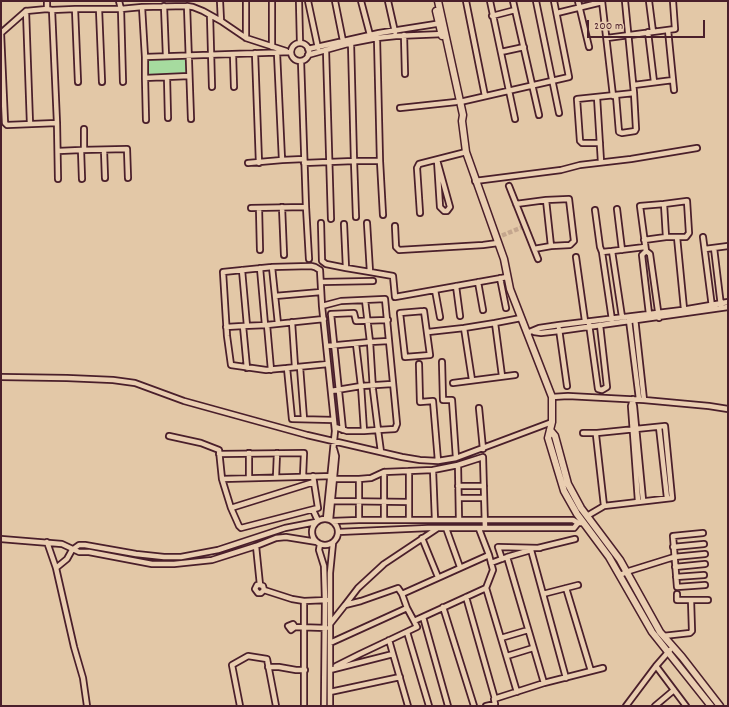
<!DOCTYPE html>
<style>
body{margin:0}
#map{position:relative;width:729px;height:707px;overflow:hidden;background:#e3c8a7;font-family:Dekko,sans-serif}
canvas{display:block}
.frame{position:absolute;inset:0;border:2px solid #4a1f2b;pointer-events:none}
.scale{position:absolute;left:587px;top:20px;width:118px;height:18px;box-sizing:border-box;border:2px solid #4a1f2b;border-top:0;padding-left:5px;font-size:12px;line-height:14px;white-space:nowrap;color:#4a1f2b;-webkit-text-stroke:3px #eaceb1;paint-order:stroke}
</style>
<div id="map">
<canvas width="729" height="707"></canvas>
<div class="frame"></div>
<div class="scale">200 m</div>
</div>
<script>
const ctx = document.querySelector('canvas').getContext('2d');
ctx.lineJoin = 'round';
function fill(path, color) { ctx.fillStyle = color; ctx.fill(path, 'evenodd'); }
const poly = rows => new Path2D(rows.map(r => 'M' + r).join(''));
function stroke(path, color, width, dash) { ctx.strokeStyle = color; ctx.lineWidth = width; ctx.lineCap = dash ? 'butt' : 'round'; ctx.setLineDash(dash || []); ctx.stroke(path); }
const green = poly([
 [187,57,187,74,147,75,146,59]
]);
const streetTunnel = poly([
 [496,238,525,226]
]);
const street = poly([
 [119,1,121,9,142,7,145,57,291,52],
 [220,1,221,21,246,38,286,51],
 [272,1,272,47],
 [299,1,300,43],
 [308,1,318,48],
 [335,1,343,41],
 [361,1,370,35],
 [388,1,395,32],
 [466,1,485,96],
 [490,1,515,119],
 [513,1,539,115],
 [536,1,559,113],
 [578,1,589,47],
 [602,1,613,96],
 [649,1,653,32],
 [164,6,166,56],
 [187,6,191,119],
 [142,7,187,6,193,7,203,11,221,21],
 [75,9,99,9,102,82],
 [99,9,121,9,123,82],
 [52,10,75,9,78,82],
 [26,11,1,33,5,123,7,125,57,123,52,10,47,9,47,1],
 [557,13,602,2],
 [210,15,212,87],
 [492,16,515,10],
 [668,30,674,90],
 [648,32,654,82],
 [404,35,405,74],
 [246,38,246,1],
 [607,38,675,29,673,1],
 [351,43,354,161,380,161,377,38],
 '291 52a9 9 0 1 1 18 0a9 9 0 1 1-18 0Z',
 [308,49,379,33,442,23],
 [326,50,331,219],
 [501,52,524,47],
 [255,53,259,163],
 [233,54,234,87],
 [308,55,351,43,377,38,396,36,444,34],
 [301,61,306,207],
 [167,77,168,118],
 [145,78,145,57],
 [634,85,673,80],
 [616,96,619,132,622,133,635,131,636,129,634,93],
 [597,97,601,162],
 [460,102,569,77,554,1],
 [400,108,456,102],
 [146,120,145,78,189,76],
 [57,123,58,179],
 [30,124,26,11,47,9],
 [84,129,84,150],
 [600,143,582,143,580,141,577,99,634,93,625,1],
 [81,150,127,149,128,178],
 [104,150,105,178],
 [58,151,81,150,82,179],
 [282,160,304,159],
 [437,160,450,207,447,211,444,211,440,207,437,160],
 [380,161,383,215],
 [248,163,282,160,277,53],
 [304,163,354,161,356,217],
 [475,181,561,170,580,165,631,159,697,148],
 [509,186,538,259],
 [516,204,546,200,551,246,570,245,574,241,569,199,546,200],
 [282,207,284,255],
 [251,208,306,207,309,259],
 [259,208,260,250],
 [617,209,622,250],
 [595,210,600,247,602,252],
 [420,213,417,168,419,164,466,152],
 [321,223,322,261,326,264,346,268],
 [367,223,370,272,393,276,395,297,507,277],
 [344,224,346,268,370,272],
 [395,226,396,247,399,250,483,245,498,243],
 [677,237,684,309],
 [703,237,712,307],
 [644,240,666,237],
 [714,248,721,306],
 [534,249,551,246],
 [705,249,728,246],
 [612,251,645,247],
 [646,251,642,255,649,314],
 [576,257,585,321],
 [272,267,278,324],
 [260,268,265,325],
 [242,270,247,326],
 [500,278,506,308],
 [321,282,373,281],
 [478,282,483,310],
 [456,286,460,316],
 [435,290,440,317],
 [275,296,321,292],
 [424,311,430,355,405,357,400,313,424,311],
 [635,318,644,400],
 [659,318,650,254,646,251,640,206,664,204,666,237,686,237,689,233,687,201,664,204],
 [612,320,602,252,612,251,622,317],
 [629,320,639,399],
 [292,322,295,367],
 [495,323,521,318],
 [589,324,598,389,602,390,607,387,600,325],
 [267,325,324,319],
 [243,326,267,325,271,370],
 [226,327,243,326,247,368],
 [464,328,495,323,502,376],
 [559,329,567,386],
 [428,332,464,328,472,380],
 [534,332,541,333,559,331,728,307],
 [527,333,539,328,559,325,682,310,728,302],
 [356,344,361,386,364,431,378,430,381,452],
 [327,346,370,342,365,300],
 [328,364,287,368,292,419,334,420],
 [300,367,304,419],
 [287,368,266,370,231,365,227,336,223,272,272,267,311,266,315,267,320,270,322,306],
 [1,377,67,378,113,380,135,383,184,401,307,435,402,457,420,460,438,461,433,401,420,402,419,364],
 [453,383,515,375],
 [331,391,361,386,392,384],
 [552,397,568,396,644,400,709,406,728,409],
 [633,399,631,406,638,501],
 [633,402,634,406,643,500],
 [479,408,483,449],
 [335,427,347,431,364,431],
 [659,427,667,498],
 [343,430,331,314,354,313,356,321,388,320],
 [583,433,597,433],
 [169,436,201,443,219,450,222,479,334,476],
 [249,453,249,478],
 [219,454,304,453,303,476],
 [456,458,552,422],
 [438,461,456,458,452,400,443,400,442,362],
 [433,470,458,465],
 [276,477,277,453],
 [222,479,231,508,239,526,241,528,318,508,313,476],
 [334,479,359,479],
 [458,486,484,486],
 [459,498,484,498],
 [332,501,409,502],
 [231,508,314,482],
 [313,510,318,521],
 [587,516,604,506,596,435,597,433,665,426,672,498,604,506],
 '312 532a13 13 0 1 1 26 0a13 13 0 1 1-26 0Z',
 [326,519,335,431,322,306,341,301,385,299,389,341,370,342,373,390,378,430,395,429,397,424,389,341],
 [330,520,336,456,334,449],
 [359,520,359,479,371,478,384,472],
 [384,520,384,472,409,471],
 [409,520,409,471,433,470,435,520],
 [459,520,458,465,483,457,485,528],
 [332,521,359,520,573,520,578,523,584,523],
 [438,528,384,564,358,588,345,605,361,601,398,588,402,594,489,555,479,529],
 [446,528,460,567],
 [338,532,428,528,574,528,578,523],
 [703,533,673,536,677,587,705,585],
 [422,538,438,577],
 [1,539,62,544,79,552,89,552,152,564,174,564,212,560,256,546,276,538,286,537,317,542],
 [47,542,56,568,74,647,83,678,87,706],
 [320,544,319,550,324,566,325,600,324,706],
 [256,546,260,585],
 [673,547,704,544],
 [538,548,575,539],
 [507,557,531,550,566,678],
 [502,559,498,547,540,548],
 [491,563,507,557,544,683],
 [675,567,705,564],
 [56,568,67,559,72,550,79,545,85,545,136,554,164,557,181,557,218,550,285,528,316,522],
 [620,575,629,571,674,557,705,554],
 [676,577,704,575],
 [486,588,517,692],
 [566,588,591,671],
 [264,590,263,586,260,585,257,585,255,589,258,593,261,593,264,590,292,599,304,601],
 [402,594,407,608],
 [543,594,578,585],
 [677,594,677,600,708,600],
 [466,597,495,699],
 [443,607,474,706],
 [423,617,448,706],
 [330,624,345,605],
 [295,627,293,624,288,626,291,630,295,627,326,628],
 [407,632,429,706],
 [663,636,690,633,692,631,691,600],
 [501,638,528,630],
 [389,640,393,654],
 [330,643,407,608,414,621,486,588,493,570,489,555],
 [507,656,533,648],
 [336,666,360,654,417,627,414,621],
 [656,666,686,706],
 [268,667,279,667,296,670,305,670],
 [330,670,393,654,408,706],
 [330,692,400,677],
 [240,706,232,665,248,656,267,659,276,706],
 [304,706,304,601,327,600],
 [330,706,330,573,333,543],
 [486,706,495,704,494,699,544,683,603,668],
 [626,706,656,666,670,650],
 [655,706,674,690]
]);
const secondary = poly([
 [438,1,463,115,462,121,466,152,504,259,510,289,552,397,552,422,548,438,564,491,577,514,609,557,652,632,711,706],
 [436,11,442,36],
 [550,430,555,436,568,484,581,508,620,560,660,632,682,657,720,706]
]);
fill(green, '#a6db9f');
stroke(streetTunnel, '#c4a68e', 4.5, [4.5, 2]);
stroke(street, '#4a1f2b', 8);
stroke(secondary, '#4a1f2b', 9);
stroke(street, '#eaceb1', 4.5);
stroke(secondary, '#eaceb1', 6);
</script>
